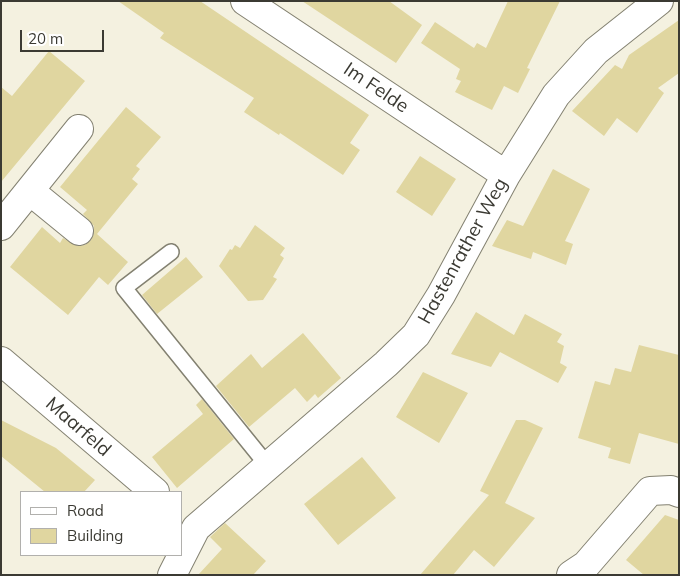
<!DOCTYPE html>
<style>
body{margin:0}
#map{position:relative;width:680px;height:576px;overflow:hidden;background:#f4f1e0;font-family:Mulish,sans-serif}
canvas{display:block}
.frame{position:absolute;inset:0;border:2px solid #3b3a33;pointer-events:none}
.legend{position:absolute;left:20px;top:491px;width:162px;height:65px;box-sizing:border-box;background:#fff;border:1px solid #b1b0ad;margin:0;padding:6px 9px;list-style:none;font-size:15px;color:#3b3a33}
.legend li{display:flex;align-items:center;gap:10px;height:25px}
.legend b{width:25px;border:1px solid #b1b0ad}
.scale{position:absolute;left:20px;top:30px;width:84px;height:22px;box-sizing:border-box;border:2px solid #3b3a33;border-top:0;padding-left:6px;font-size:15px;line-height:18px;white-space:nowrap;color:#3b3a33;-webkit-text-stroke:4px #fff;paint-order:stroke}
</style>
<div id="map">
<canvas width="680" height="576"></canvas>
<div class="frame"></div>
<ul class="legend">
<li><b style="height:6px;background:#fff"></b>Road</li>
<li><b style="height:14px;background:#e0d6a0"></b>Building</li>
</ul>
<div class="scale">20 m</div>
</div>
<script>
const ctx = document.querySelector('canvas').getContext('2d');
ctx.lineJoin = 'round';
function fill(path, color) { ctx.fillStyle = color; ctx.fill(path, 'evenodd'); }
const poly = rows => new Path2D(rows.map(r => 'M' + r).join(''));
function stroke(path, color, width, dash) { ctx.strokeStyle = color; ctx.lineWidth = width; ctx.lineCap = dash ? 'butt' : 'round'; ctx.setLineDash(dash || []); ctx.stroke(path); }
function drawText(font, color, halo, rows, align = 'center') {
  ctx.font = font + ' Mulish,sans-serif'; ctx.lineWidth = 4; ctx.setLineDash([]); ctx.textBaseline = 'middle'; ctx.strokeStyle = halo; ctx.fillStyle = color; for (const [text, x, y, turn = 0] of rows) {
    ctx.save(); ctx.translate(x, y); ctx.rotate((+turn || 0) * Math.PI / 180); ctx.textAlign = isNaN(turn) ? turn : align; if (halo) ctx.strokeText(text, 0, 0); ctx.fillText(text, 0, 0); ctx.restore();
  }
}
const building = poly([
 [118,1,200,1,369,115,350,143,360,150,343,175,280,133,279,135,244,112,254,98,160,38,164,33],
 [302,1,389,1,422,25,396,63],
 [508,1,560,1,527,68,530,69,518,93,504,86,492,110,455,92,461,81,456,79,460,69,421,43,435,22,474,48,477,43,486,48],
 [679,20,679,73,658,88,664,93,637,133,617,118,604,136,572,111,615,65,622,69,629,55],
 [49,51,85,81,1,182,1,87,12,96],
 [126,107,161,137,136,166,140,169,132,179,138,184,97,234,128,262,108,285,99,277,68,315,10,267,42,227,60,243,63,238,77,246,85,245,91,240,94,234,94,226,83,214,87,210,60,187],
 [420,156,456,179,432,216,396,192],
 [553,169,590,189,565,241,573,244,566,265,533,252,531,259,492,246,507,220,523,226],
 [255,225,285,248,280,255,284,258,273,277,277,279,263,300,248,301,219,266,230,249,232,250,235,245,240,248],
 [186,257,203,277,157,314,142,295],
 [476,312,514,335,525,314,562,334,557,342,564,346,560,363,567,367,558,383,500,352,491,367,451,354],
 [303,333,341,378,318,398,315,394,307,402,295,388,249,427,216,386,251,354,262,368],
 [639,345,679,355,679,444,639,433,630,464,608,458,611,448,578,438,595,381,610,385,615,368,631,372],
 [423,372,468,393,439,443,396,417],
 [202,399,234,439,177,488,152,457,203,414,196,405],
 [1,420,56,448,95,480,84,492,45,492,1,456],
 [516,420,525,420,543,428,505,503,535,518,494,567,474,550,453,575,420,575,489,495,480,491],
 [362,457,396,498,338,545,304,504],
 [665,515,679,520,679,575,644,575,626,560],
 [225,523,266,561,253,575,198,575,222,549,210,537]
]);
const service = poly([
 [171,252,124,288,268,466]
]);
const minor = poly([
 [245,1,506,175],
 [30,191,79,231],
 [1,226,79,129],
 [1,361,155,492],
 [172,575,196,528,386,364,416,335,441,295,506,175,556,95,596,51,659,1],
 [571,575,586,565,650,491,671,490,679,493]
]);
const streetNames = [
 ["Im Felde",376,88,34],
 ["Hastenrather Weg",463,251,-61],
 ["Maarfeld",78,427,41]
];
fill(building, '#e0d6a0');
stroke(service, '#838171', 18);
stroke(minor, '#838171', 30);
stroke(service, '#fff', 15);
stroke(minor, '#fff', 28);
drawText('19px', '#3b3a33', '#fff', streetNames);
</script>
